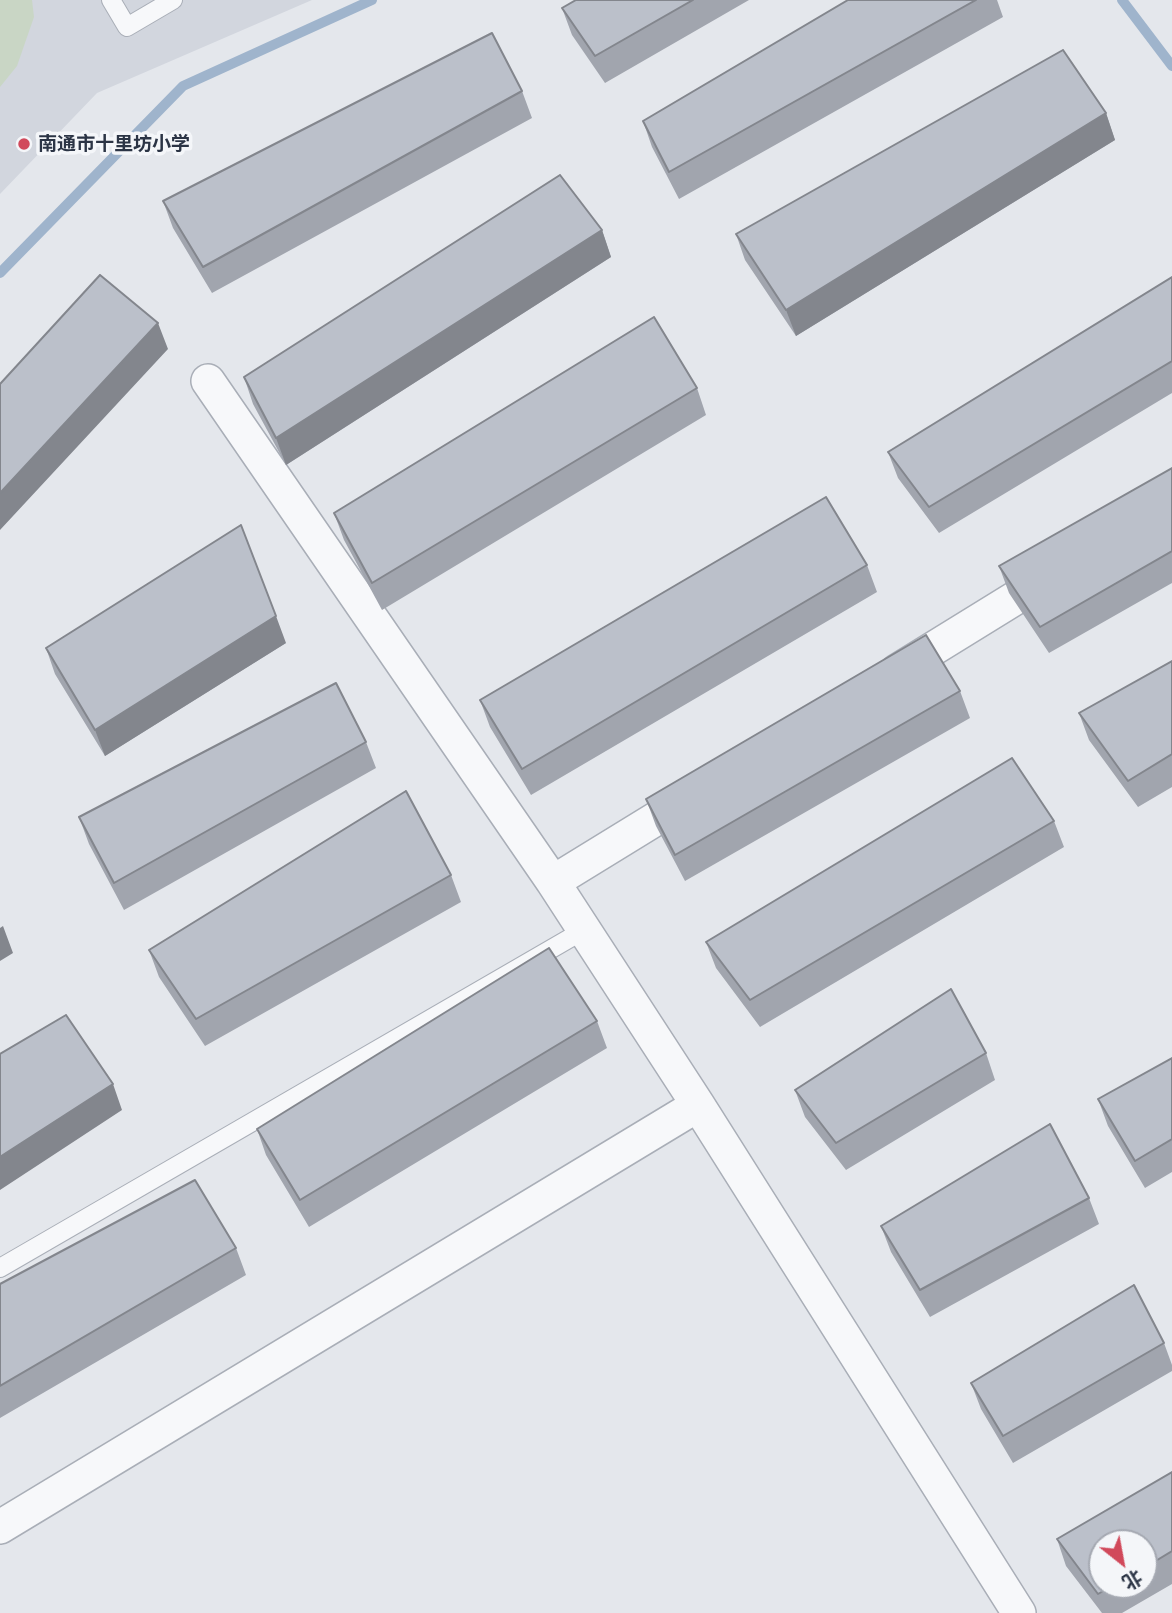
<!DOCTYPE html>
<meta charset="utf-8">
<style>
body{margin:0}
#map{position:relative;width:1172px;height:1613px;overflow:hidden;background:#e4e7ec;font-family:Barlow,"Noto Sans SC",sans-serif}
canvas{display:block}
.north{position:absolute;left:1088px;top:1529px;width:70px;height:70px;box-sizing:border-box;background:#f4f6f9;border:2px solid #a4a8b1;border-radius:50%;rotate:149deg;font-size:19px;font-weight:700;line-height:28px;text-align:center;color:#2b3445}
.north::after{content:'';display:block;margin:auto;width:24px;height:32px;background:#d1495b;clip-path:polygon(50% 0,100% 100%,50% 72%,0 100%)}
</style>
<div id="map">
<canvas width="1172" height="1613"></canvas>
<div class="north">北</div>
</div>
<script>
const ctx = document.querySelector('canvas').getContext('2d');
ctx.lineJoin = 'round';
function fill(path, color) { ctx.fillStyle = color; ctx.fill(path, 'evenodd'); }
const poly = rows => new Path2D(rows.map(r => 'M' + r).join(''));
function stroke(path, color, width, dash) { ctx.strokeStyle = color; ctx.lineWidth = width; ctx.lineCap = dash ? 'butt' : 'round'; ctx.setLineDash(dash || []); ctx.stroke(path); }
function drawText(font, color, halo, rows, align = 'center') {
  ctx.font = font + ' Barlow,"Noto Sans SC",sans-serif'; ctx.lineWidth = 7; ctx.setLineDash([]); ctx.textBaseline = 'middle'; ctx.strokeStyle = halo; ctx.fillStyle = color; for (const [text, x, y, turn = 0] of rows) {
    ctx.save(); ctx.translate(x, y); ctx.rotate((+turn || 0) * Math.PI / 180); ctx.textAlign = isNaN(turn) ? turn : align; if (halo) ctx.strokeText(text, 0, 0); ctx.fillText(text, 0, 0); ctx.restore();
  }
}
const built = poly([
 [0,0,312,0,97,93,0,194]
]);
const green = poly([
 [0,0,32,0,34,17,17,66,0,87]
]);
const stream = poly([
 [1122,0,1172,66],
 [0,273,183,86,372,0]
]);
const service = poly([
 [111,0,127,27,173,0],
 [0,1268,584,930]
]);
const minor = poly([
 [208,381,553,882,698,1105,1019,1613],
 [897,671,1051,576],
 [553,882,693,796],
 [0,1527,698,1105]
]);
const wall = poly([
 [576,0,749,0,605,83,572,35,562,8],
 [848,0,997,0,1003,17,679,199,652,147,643,121],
 [522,91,532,118,212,293,173,228,163,201],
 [1106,113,1115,140,796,336,745,260,736,234],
 [602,230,611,257,286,465,253,404,244,377],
 [1172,277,1172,393,939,533,898,478,888,452],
 [697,388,706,415,382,610,344,540,334,513],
 [1172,468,1172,583,1049,653,1009,593,999,566],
 [867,565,877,592,531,795,490,727,480,700],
 [286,643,105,756,55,674,46,648],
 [1172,661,1172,787,1138,807,1089,740,1079,713],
 [960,691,970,718,685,881,656,826,646,799],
 [366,742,376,768,124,910,89,844,79,817],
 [1054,821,1064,847,760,1027,716,968,706,942],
 [451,875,461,902,205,1046,159,977,149,950],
 [597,1021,607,1048,309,1227,266,1155,257,1129],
 [986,1053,995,1080,846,1170,805,1117,795,1090],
 [1172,1058,1172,1172,1145,1188,1108,1126,1098,1099],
 [1089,1198,1099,1224,930,1317,891,1252,881,1226],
 [236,1248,246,1275,0,1418,0,1284],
 [1164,1343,1172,1365,1172,1371,1013,1463,981,1409,971,1383],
 [1172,1472,1172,1584,1122,1613,1102,1613,1066,1566,1057,1539],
 [1144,1543,1144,1585,1102,1585]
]);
const shadedWall = poly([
 [1106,113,1115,140,796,336,786,310],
 [602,230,611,257,286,465,276,438],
 [158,323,168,349,0,530,0,493],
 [276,616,286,643,105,756,95,730],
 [3,926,13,953,0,961,0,928],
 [113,1084,122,1110,0,1190,0,1157]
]);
const building = poly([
 [576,0,693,0,595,56,562,8,576,0],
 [848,0,976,0,669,172,643,121,848,0],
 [492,33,522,91,203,267,163,201,492,33],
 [1063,50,1106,113,786,310,736,234,1063,50],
 [560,175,602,230,276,438,244,377,560,175],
 [100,275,158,323,0,493,0,384,100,275],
 [1172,277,1172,361,929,507,888,452,1172,277],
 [654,317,697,388,372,583,334,513,654,317],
 [1172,468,1172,551,1040,627,999,566,1172,468],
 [826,497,867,565,522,769,480,700,826,497],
 [241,525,276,616,95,730,46,648,241,525],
 [926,635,960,691,675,855,646,799,926,635],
 [1172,661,1172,754,1128,781,1079,713,1172,661],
 [336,683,366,742,114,883,79,817,336,683],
 [1012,758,1054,821,750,1000,706,942,1012,758],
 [406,791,451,875,196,1019,149,950,406,791],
 [549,948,597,1021,300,1200,257,1129,549,948],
 [951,989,986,1053,836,1143,795,1090,951,989],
 [66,1015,113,1084,0,1157,0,1054,66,1015],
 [1172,1058,1172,1139,1135,1161,1098,1099,1172,1058],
 [1050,1124,1089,1198,920,1290,881,1226,1050,1124],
 [195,1180,236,1248,0,1386,0,1284,195,1180],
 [1134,1285,1164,1343,1003,1436,971,1383,1134,1285],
 [1172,1472,1172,1551,1144,1568,1144,1543,1102,1543,1102,1585,1114,1585,1098,1594,1057,1539,1172,1472]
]);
const markers = [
 [24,144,7,"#d1495b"]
];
const poiNames = [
 ["南通市十里坊小学",38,144]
];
fill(built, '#d2d6de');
fill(green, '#c9d6c5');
stroke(stream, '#9fb4cc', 10);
stroke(service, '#a9aeb7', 20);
stroke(minor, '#a9aeb7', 36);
stroke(service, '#f7f8fa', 18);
stroke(minor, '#f7f8fa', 33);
fill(wall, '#a1a5ae');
fill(shadedWall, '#83868d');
fill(building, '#bbc0ca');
stroke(building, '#83868d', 2);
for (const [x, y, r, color] of markers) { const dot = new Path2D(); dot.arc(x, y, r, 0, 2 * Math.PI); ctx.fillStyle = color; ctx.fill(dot); stroke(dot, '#f4f6f9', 2.5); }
drawText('bold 19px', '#2b3445', '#f4f6f9', poiNames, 'left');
</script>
